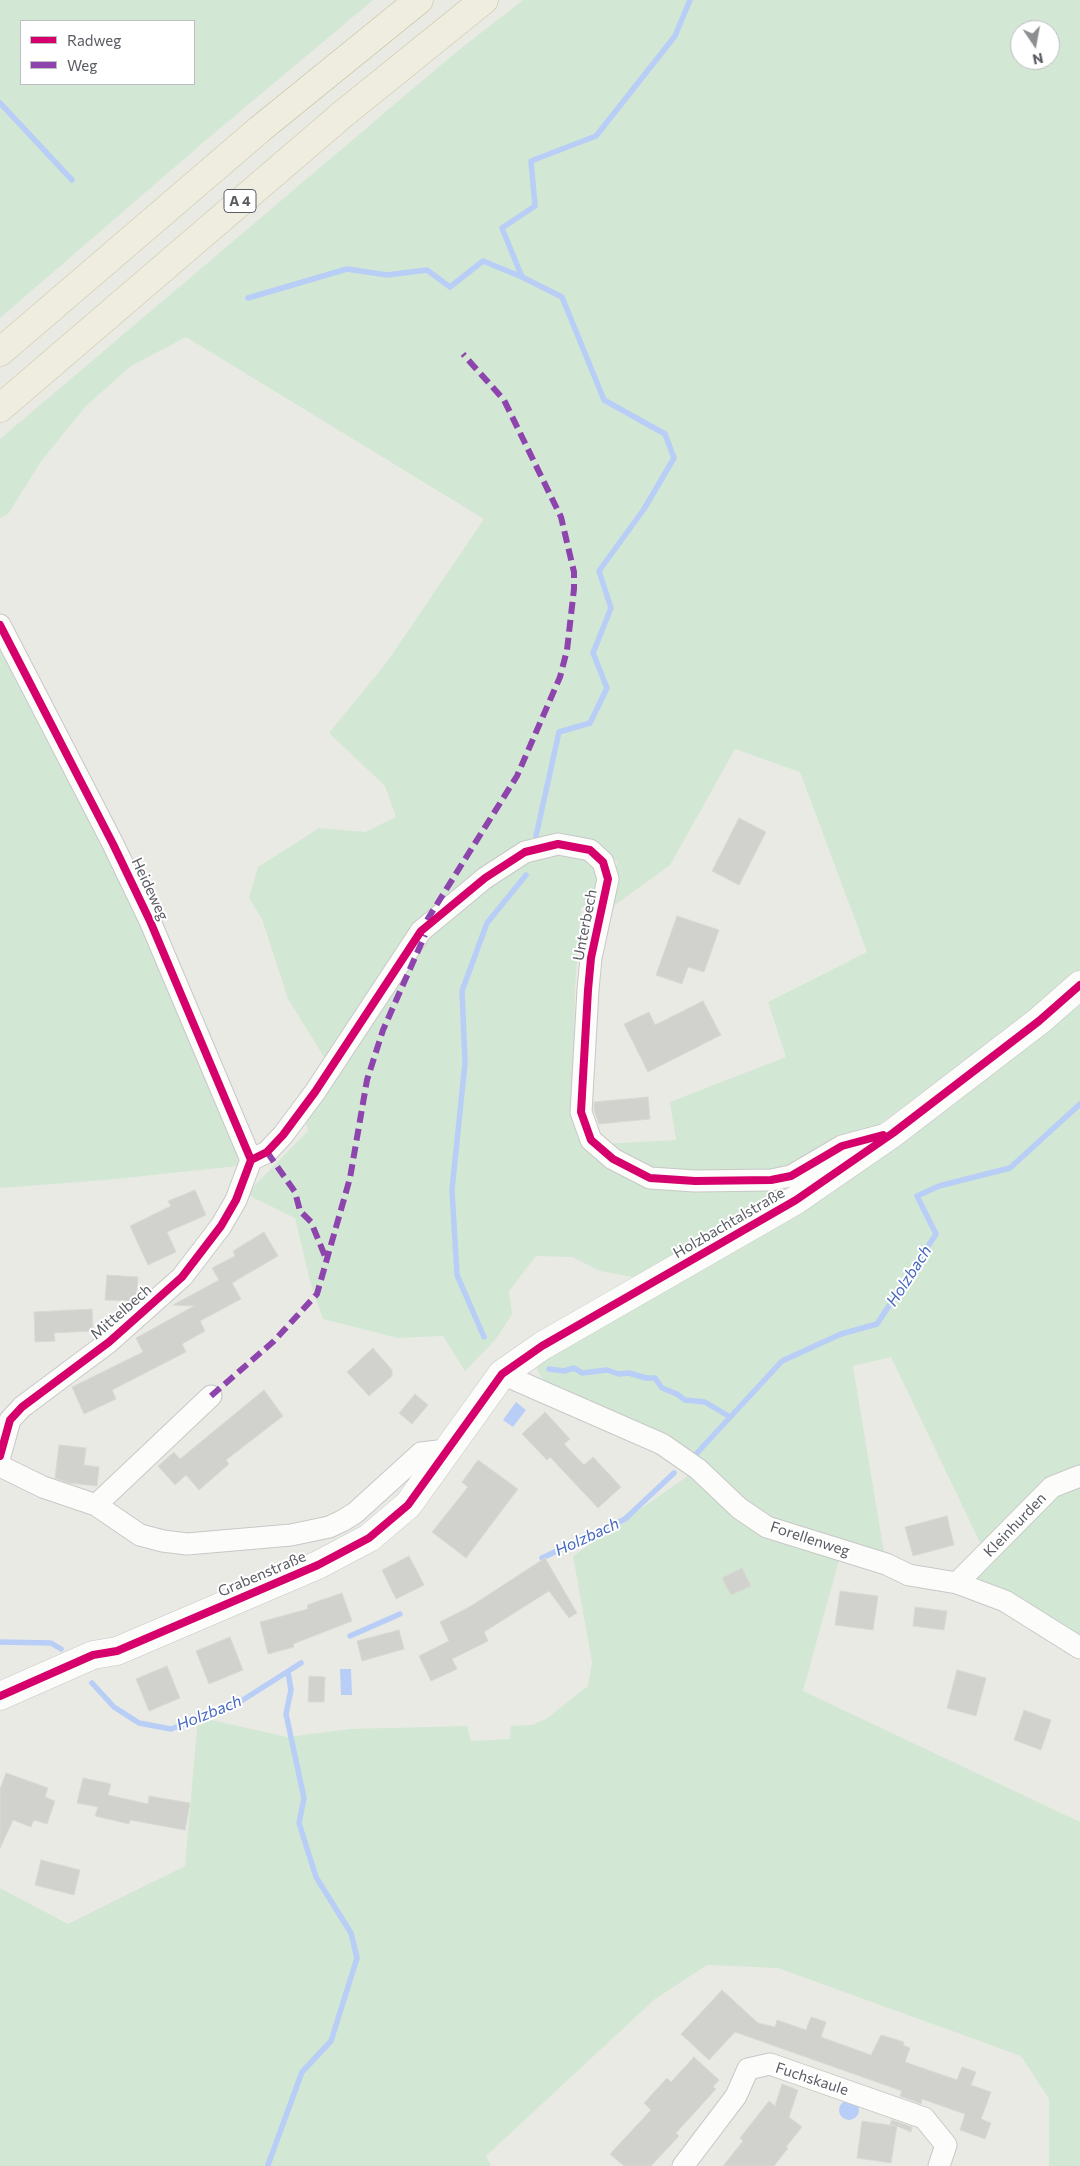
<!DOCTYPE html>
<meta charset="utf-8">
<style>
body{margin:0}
#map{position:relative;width:1080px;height:2166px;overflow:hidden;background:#eaeae5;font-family:Commissioner,sans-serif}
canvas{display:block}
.legend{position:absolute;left:20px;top:20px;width:175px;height:65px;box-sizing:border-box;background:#fff;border:1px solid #bdbec1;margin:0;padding:6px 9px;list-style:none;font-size:15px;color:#5a5c63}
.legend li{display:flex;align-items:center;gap:10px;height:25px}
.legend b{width:25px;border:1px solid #bdbec1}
.north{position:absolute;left:1010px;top:20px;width:50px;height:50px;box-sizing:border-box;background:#fff;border:1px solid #bdbec1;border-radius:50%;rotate:168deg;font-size:14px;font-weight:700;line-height:20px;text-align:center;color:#5a5c63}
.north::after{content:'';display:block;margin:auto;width:18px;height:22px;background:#8c8e90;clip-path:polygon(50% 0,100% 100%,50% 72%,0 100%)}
</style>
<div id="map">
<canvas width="1080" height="2166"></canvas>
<ul class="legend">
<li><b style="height:6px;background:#d6006c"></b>Radweg</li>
<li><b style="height:6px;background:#8e44ad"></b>Weg</li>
</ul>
<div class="north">N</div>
</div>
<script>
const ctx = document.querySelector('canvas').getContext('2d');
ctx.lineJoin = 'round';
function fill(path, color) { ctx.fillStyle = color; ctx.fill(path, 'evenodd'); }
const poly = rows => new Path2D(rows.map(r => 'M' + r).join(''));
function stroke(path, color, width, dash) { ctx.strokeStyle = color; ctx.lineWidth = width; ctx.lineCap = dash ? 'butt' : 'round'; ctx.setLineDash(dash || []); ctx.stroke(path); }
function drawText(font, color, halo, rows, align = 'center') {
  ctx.font = font + ' Commissioner,sans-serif'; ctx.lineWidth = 4; ctx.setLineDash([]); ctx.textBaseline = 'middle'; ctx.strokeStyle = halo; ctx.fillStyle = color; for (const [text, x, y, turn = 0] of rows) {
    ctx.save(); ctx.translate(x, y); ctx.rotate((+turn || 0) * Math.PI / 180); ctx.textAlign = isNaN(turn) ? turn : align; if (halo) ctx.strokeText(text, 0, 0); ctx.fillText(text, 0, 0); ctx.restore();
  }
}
const green = poly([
 [0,0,373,0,205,141,0,318],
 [194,21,194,84,21,84,21,21],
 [523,0,1080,0,1080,970,1034,1010,884,1121,787,1188,639,1278,600,1271,572,1257,536,1256,509,1291,512,1314,496,1339,465,1371,443,1336,398,1338,323,1319,311,1285,295,1218,246,1194,308,1131,300,1098,326,1060,288,999,262,919,249,898,258,867,319,828,365,832,396,817,385,786,329,733,387,662,484,519,186,337,131,366,86,406,42,460,8,514,0,518,0,439,455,53],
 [1020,30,1050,30,1050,60,1020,60],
 [735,749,800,772,867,952,768,1002,786,1057,670,1102,676,1140,582,1145,573,1124,575,988,581,907,595,908,600,877,593,863,581,855,550,851,549,835,592,840,617,862,608,910,670,865],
 [0,643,142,921,237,1149,238,1166,105,1180,0,1188],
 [1080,996,1080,1648,957,1583,986,1555,891,1357,853,1366,886,1564,842,1549,803,1691,1080,1822,1080,2166,1049,2166,1049,2099,1021,2056,778,1968,707,1965,655,1999,486,2156,491,2166,0,2166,0,1888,68,1924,185,1866,198,1717,287,1737,350,1729,467,1726,471,1741,510,1739,511,1726,532,1725,546,1719,588,1686,592,1662,573,1556,698,1469,675,1439,545,1383,537,1370,539,1361]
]);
const water = poly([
 [516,1402,526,1410,513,1427,503,1420],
 [340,1669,351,1669,352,1695,341,1695],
 '839 2110a10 10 0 1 1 20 0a10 10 0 1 1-20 0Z'
]);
const stream = poly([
 [0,103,72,180],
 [248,298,347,269,387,275,427,270,450,287,483,261,522,277],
 [536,836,559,732,590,723,607,688,593,653,611,608,599,571,644,509,674,458,665,434,604,400,562,297,522,277,502,228,535,206,531,161,596,136,675,36,690,0],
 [484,1337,457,1275,452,1190,465,1063,462,991,487,923,526,875],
 [549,1369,564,1371,574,1368,582,1373,607,1370,619,1374,629,1373,646,1378,655,1378,662,1388,677,1394,685,1400,705,1402,730,1417],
 [697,1453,782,1361,841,1334,877,1324,936,1234,917,1196,939,1186,1010,1168,1080,1104],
 [542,1558,625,1519,674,1473],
 [350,1636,400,1614],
 [0,1642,51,1643,61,1649],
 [92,1683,114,1707,139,1723,171,1729,235,1705,301,1663],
 [268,2165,302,2072,331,2041,357,1958,351,1933,316,1877,299,1823,304,1798,286,1714,291,1690,288,1672]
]);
const building = poly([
 [739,818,766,832,739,885,712,871,739,818],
 [677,916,719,930,704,972,688,967,682,984,656,975,677,916],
 [703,1001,721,1035,648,1072,624,1024,649,1012,655,1025,703,1001],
 [648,1097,650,1119,599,1124,594,1110,594,1102,648,1097],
 [195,1190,206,1215,167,1232,176,1252,148,1265,130,1226,171,1206,168,1201,195,1190],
 [264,1232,278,1256,232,1283,241,1299,200,1321,205,1331,182,1344,186,1352,112,1390,116,1399,84,1414,72,1387,143,1352,136,1338,194,1306,173,1305,219,1280,212,1268,235,1256,233,1251,264,1232],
 [107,1275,138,1277,136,1301,105,1300,107,1275],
 [92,1309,93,1331,54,1333,55,1341,35,1342,34,1312,92,1309],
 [373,1348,392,1370,392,1376,369,1396,347,1372,373,1348],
 [264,1390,283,1416,226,1460,229,1464,199,1490,186,1475,175,1485,158,1466,174,1452,180,1459,264,1390],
 [415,1394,428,1405,412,1424,399,1413,415,1394],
 [545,1412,570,1439,564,1444,584,1465,593,1457,621,1487,598,1508,550,1457,547,1460,522,1434,545,1412],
 [59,1445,86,1448,84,1465,99,1467,97,1486,69,1483,55,1478,59,1445],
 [478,1460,518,1489,466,1558,432,1532,468,1487,462,1482,478,1460],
 [947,1516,954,1545,913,1556,905,1527,947,1516],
 [409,1556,424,1585,396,1599,382,1570,409,1556],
 [545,1558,577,1613,569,1618,549,1591,484,1632,488,1641,452,1659,457,1669,431,1681,419,1656,449,1641,440,1622,471,1606,545,1558],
 [742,1568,751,1586,731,1595,722,1578,742,1568],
 [840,1591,878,1596,873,1630,835,1625,840,1591],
 [342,1593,352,1621,293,1644,294,1647,268,1654,260,1622,308,1609,307,1605,342,1593],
 [915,1607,947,1611,944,1630,913,1626,915,1607],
 [399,1630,404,1649,362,1661,357,1641,399,1630],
 [230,1637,243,1670,209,1684,196,1651,230,1637],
 [167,1666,180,1698,149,1711,136,1679,167,1666],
 [957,1670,986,1678,976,1716,947,1708,957,1670],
 [309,1676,325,1677,324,1702,308,1702,309,1676],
 [1024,1710,1051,1720,1041,1750,1014,1740,1024,1710],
 [6,1773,48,1788,45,1797,55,1801,47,1824,34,1820,31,1827,13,1820,0,1848,0,1789,6,1773],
 [83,1778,111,1784,108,1795,148,1804,149,1796,190,1803,185,1830,130,1820,129,1824,95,1816,98,1807,77,1803,83,1778],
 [41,1860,80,1870,74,1895,35,1885,41,1860],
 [722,1990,758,2023,775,2027,777,2020,806,2030,811,2017,826,2022,821,2037,871,2055,881,2035,904,2042,903,2045,910,2048,905,2062,957,2080,962,2067,976,2072,971,2085,991,2092,981,2119,991,2123,985,2139,960,2130,965,2114,922,2099,921,2104,900,2096,902,2091,735,2032,709,2060,681,2034,722,1990],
 [694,2057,719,2080,713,2087,716,2089,676,2133,679,2136,651,2166,624,2166,610,2154,651,2110,644,2103,667,2078,671,2082,694,2057],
 [782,2084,798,2090,789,2117,802,2127,786,2147,788,2148,774,2166,723,2166,743,2141,740,2138,769,2101,775,2106,782,2084],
 [892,2120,912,2127,911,2132,897,2126,891,2163,857,2158,862,2121,896,2126,890,2124,892,2120]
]);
const street = poly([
 [0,625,113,844,150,921,251,1160,236,1200,221,1226,182,1277,109,1342,22,1407,10,1420,0,1456],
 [251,1160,267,1152,283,1135,315,1092,421,931,485,878,525,852,558,844,590,850,603,862,608,879,591,958,588,990,581,1112,591,1140,613,1159,650,1178,695,1181,771,1180,791,1176,842,1146,883,1135],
 [502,1374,662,1444,698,1469,739,1508,767,1527,886,1564,909,1575,957,1583,1005,1601,1080,1648],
 [0,1466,43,1487,96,1505,211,1396],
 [96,1505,140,1535,163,1541,187,1544,291,1535,329,1527,342,1521,355,1513,421,1453,447,1450],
 [957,1583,1052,1487,1080,1476],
 [683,2166,736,2096,748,2069,770,2064,924,2118,946,2145,939,2166]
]);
const secondary = poly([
 [0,1696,93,1655,117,1651,318,1565,369,1538,408,1505,502,1374,542,1346,796,1200,893,1133,1039,1021,1080,985]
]);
const highway = poly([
 [0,352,260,129,419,0],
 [0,408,343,114,484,0]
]);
const quiet = poly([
 [427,920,517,776,560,677,567,650,574,589,574,572,561,517,504,400,463,354],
 [267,1152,295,1192,300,1211,311,1222,327,1261],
 [211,1396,274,1341,317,1294,350,1178,367,1080,383,1030,425,935]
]);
const cycleway = poly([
 [0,625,113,844,150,921,251,1160,236,1200,221,1226,182,1277,109,1342,22,1407,10,1420,0,1456],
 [251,1160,267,1152,283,1135,315,1092,421,931,485,878,525,852,558,844,590,850,603,862,608,879,591,958,588,990,581,1112,591,1140,613,1159,650,1178,695,1181,771,1180,791,1176,842,1146,883,1135],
 [0,1696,93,1655,117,1651,318,1565,369,1538,408,1505,502,1374,542,1346,796,1200,893,1133,1039,1021,1080,985]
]);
const shields = [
 [240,201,32]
];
const shieldNames = [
 ["A 4",240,201]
];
const streetNames = [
 ["Heideweg",150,889,65],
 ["Unterbech",585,925,-79],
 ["Holzbachtalstraße",729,1223,-30],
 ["Mittelbech",121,1312,-41],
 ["Kleinhurden",1015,1525,-46],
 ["Forellenweg",810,1539,18],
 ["Grabenstraße",262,1574,-23],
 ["Fuchskaule",812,2079,18]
];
const waterNames = [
 ["Holzbach",909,1276,-57],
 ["Holzbach",587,1537,-25],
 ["Holzbach",209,1713,-22]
];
fill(green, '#d2e7d4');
fill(water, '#b8cef6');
stroke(stream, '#b8cef6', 5.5);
fill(building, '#d1d1ce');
stroke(building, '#d9d9d4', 1);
stroke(street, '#c7c8c7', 23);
stroke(secondary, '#c6c6c6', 29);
stroke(highway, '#c1bd92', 29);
stroke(street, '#fcfcfb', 21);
stroke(secondary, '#fcfcfb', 28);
stroke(highway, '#eeede0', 28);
stroke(quiet, '#8e44ad', 6, [12, 6]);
stroke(cycleway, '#d6006c', 8);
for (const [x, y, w] of shields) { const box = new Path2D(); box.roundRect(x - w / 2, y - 11.5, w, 23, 4); ctx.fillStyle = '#fff'; ctx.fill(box); stroke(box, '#5a5c63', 1); }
drawText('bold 14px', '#5a5c63', null, shieldNames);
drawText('15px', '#5a5c63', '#fff', streetNames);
drawText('italic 16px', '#4567c0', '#fff', waterNames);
</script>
